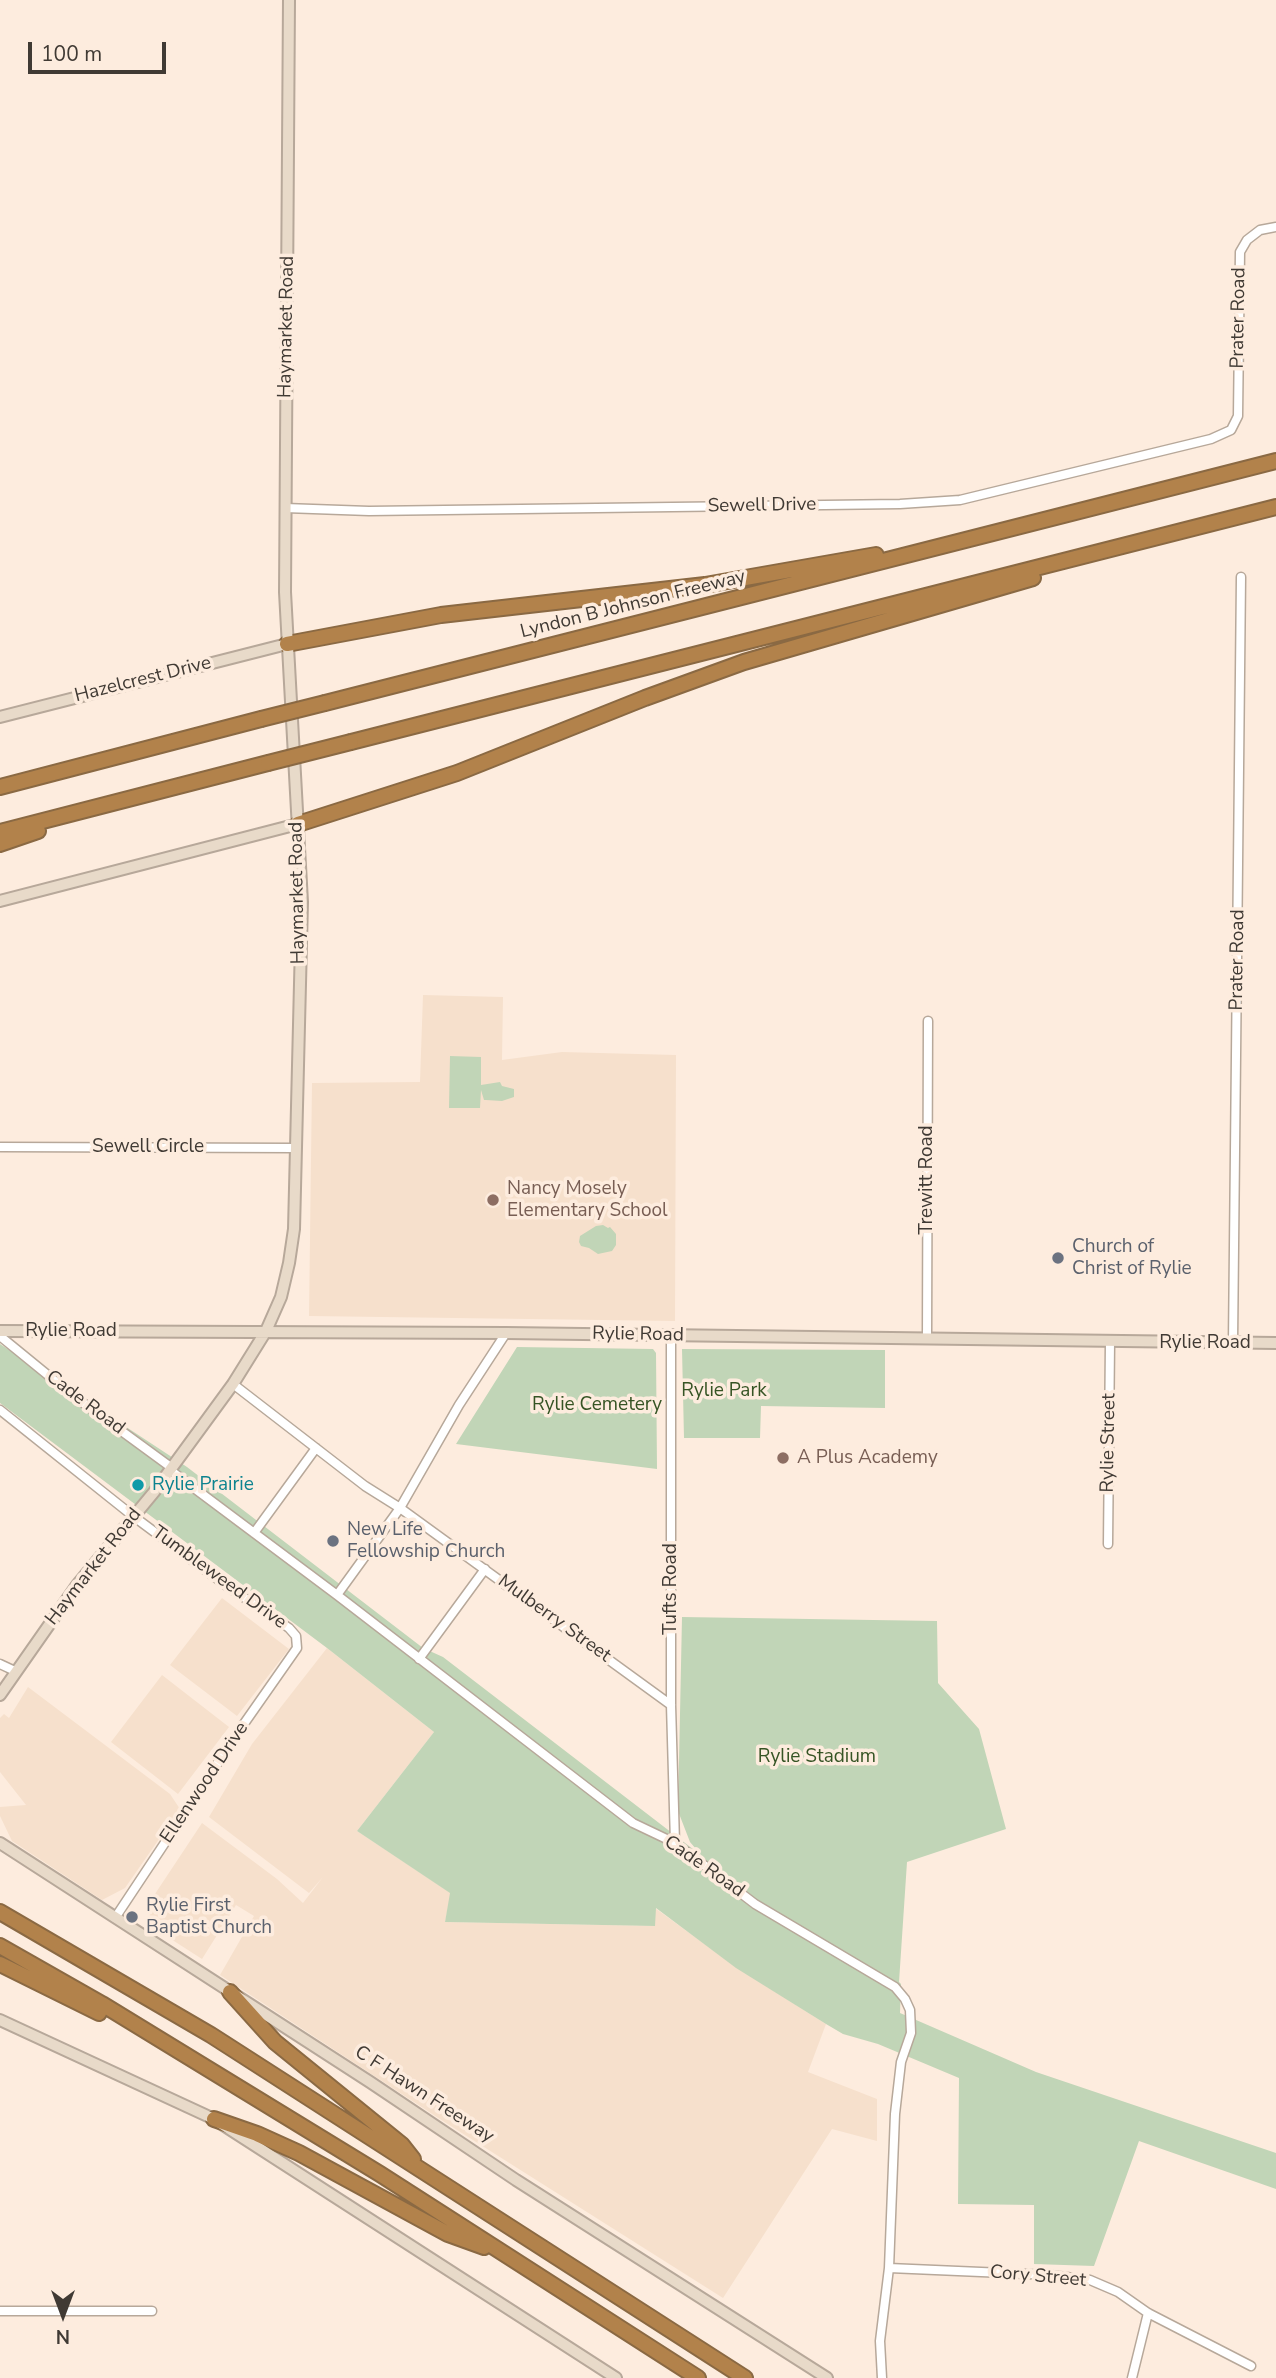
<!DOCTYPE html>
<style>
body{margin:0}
#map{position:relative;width:1276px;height:2378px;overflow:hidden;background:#fdecde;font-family:"Nunito Sans",sans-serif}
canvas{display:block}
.north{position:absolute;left:28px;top:2280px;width:70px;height:70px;-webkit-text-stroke:5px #fdecde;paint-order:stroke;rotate:180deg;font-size:19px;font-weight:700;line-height:28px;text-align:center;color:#403a34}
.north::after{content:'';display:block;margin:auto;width:24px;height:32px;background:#403a34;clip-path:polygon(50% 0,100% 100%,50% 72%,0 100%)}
.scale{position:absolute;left:28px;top:42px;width:138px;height:32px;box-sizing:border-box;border:4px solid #403a34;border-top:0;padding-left:9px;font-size:21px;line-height:24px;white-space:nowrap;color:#403a34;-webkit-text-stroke:5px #fdecde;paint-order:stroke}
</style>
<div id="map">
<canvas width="1276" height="2378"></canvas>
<div class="north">N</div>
<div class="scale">100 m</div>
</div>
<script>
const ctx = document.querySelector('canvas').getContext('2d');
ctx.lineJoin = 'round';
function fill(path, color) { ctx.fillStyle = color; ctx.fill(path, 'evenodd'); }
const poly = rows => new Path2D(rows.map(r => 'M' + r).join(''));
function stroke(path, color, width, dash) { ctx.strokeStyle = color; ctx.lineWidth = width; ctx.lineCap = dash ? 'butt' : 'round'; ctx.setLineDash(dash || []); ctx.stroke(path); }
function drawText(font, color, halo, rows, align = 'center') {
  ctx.font = font + ' "Nunito Sans",sans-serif'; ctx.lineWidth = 7; ctx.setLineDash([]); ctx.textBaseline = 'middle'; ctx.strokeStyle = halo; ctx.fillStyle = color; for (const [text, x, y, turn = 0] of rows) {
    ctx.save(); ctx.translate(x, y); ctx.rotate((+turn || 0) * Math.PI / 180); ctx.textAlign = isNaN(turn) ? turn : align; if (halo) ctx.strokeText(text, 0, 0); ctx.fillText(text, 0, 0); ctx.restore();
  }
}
const built = poly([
 [423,995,503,997,502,1060,562,1052,676,1055,675,1321,309,1316,312,1083,420,1082],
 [222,1598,289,1649,237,1716,170,1665],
 [327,1648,434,1732,357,1831,451,1893,445,1922,655,1926,655,1908,736,1967,826,2024,808,2072,877,2099,877,2141,832,2129,723,2298,446,2123,220,1975,254,1916,236,1905,202,1959,149,1925,151,1900,202,1823,277,1879,303,1903,323,1877,309,1893,209,1817,252,1744],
 [162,1675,229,1727,178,1794,111,1742],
 [28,1687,170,1794,180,1809,125,1888,102,1900,12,1841,0,1816,0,1807,26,1805,0,1772,0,1718,4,1714,9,1718]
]);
const green = poly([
 [450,1056,481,1057,481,1085,500,1082,502,1086,514,1089,514,1097,502,1101,486,1100,484,1100,481,1090,480,1108,449,1108],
 [603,1225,608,1228,610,1227,616,1234,616,1245,612,1251,598,1254,589,1248,581,1246,579,1242,580,1236,596,1226],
 [0,1344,187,1467,423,1648,443,1657,702,1856,690,1842,678,1811,682,1617,937,1621,938,1683,979,1729,1006,1829,907,1862,899,1982,901,1984,900,2013,1036,2072,1276,2153,1276,2189,1139,2141,1094,2266,1034,2264,1034,2205,958,2204,959,2078,878,2044,843,2034,826,2024,736,1968,656,1908,655,1926,445,1922,450,1893,357,1831,434,1732,327,1648,0,1403],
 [517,1347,653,1349,656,1353,657,1469,456,1444],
 [682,1349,885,1350,885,1408,761,1406,760,1438,684,1438]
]);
const street = poly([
 [285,508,369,511,900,504,960,500,1211,439,1231,430,1238,416,1240,252,1247,240,1260,230,1276,227],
 [0,1147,296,1148],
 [671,1335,671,1705,675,1843],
 [0,1336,71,1394,172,1468],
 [927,1339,928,1021],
 [1233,1342,1241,577],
 [233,1384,365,1486,400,1508,671,1705],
 [0,1410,133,1516,227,1586,289,1628,296,1636,297,1648,241,1728,115,1918],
 [170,1470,337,1595,633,1823,675,1843,755,1904,895,1987,905,1999,910,2010,911,2033,901,2062,895,2114,889,2268,880,2341,882,2378],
 [254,1533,316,1448],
 [1108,1544,1110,1342],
 [337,1595,400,1508,459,1405,506,1333],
 [419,1659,485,1569],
 [0,1664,15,1671],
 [889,2268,1050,2275,1090,2280,1118,2292,1148,2313,1251,2366],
 [0,2311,152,2311],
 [1132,2378,1148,2313]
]);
const secondary = poly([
 [0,717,287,644],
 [0,901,298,824],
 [0,1331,506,1333,1276,1343],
 [0,1695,77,1585,154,1492,233,1384,266,1331,281,1297,289,1263,294,1229,302,902,285,592,289,0],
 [0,1843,370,2082,516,2180,827,2378],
 [0,2020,214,2119,616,2378]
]);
const highway = poly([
 [287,644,441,615,705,585,876,555],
 [325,703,1276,461],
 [351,742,1276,507],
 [0,787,261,719],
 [298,824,457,773,645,698,744,662,1033,578],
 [0,832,268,763],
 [0,844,38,831],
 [0,1912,211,2035,745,2378],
 [0,1946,102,2004,380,2174,698,2378],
 [0,1964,99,2013],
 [230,1992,275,2042,402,2145,413,2159],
 [214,2119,257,2134,299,2153,448,2234,484,2247]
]);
const highwayBridge = poly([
 [261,719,325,703],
 [268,763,351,742]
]);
const markers = [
 [493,1200,7,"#8d6e63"],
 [1058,1258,7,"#6b7280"],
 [783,1458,7,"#8d6e63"],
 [138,1485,7,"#0f9aa8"],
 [333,1541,7,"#6b7280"],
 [132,1917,7,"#6b7280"]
];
const streetNames = [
 ["Prater Road",1239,318,-89],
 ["Haymarket Road",287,327,-89],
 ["Sewell Drive",762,506,-1],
 ["Lyndon B Johnson Freeway",633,605,-14],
 ["Hazelcrest Drive",143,680,-14],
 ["Haymarket Road",298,893,-91],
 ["Prater Road",1238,960,-89],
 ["Sewell Circle",148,1147],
 ["Trewitt Road",927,1180,-90],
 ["Rylie Road",71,1331],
 ["Rylie Road",638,1335,1],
 ["Rylie Road",1205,1343],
 ["Cade Road",85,1403,37],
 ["Rylie Street",1109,1443,-89],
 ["Haymarket Road",94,1567,-52],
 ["Tumbleweed Drive",219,1578,36],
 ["Tufts Road",671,1589,-90],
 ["Mulberry Street",554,1619,36],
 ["Ellenwood Drive",205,1783,-56],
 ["Cade Road",704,1867,35],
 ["C F Hawn Freeway",424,2095,33],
 ["Cory Street",1038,2277,5]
];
const educationNames = [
 ["Nancy Mosely",507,1189],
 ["Elementary School",507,1211],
 ["A Plus Academy",797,1458]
];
const worshipNames = [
 ["Church of",1072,1247],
 ["Christ of Rylie",1072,1269],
 ["New Life",347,1530],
 ["Fellowship Church",347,1552],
 ["Rylie First",146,1906],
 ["Baptist Church",146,1928]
];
const parkNames = [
 ["Rylie Park",724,1391],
 ["Rylie Cemetery",597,1405],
 ["Rylie Stadium",817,1757]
];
const cultureNames = [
 ["Rylie Prairie",152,1485]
];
fill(built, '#f6e0cc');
fill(green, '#c1d5b7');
stroke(street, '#b7a89a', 11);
stroke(secondary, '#b7a89a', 14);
stroke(highway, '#8a6943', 18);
stroke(street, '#fff', 8);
stroke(secondary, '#e8dac9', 10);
stroke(highway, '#b2824b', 14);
stroke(highwayBridge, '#8a6943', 18, []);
stroke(highwayBridge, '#b2824b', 14);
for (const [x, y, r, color] of markers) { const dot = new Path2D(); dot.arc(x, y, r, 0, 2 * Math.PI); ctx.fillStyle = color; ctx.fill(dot); stroke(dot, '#fdecde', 2.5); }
drawText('19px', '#403a34', '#fdecde', streetNames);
drawText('19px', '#785e54', '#fdecde', educationNames, 'left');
drawText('19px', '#5b616d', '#fdecde', worshipNames, 'left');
drawText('19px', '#365424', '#fdecde', parkNames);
drawText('19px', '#0d838f', '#fdecde', cultureNames, 'left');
</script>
